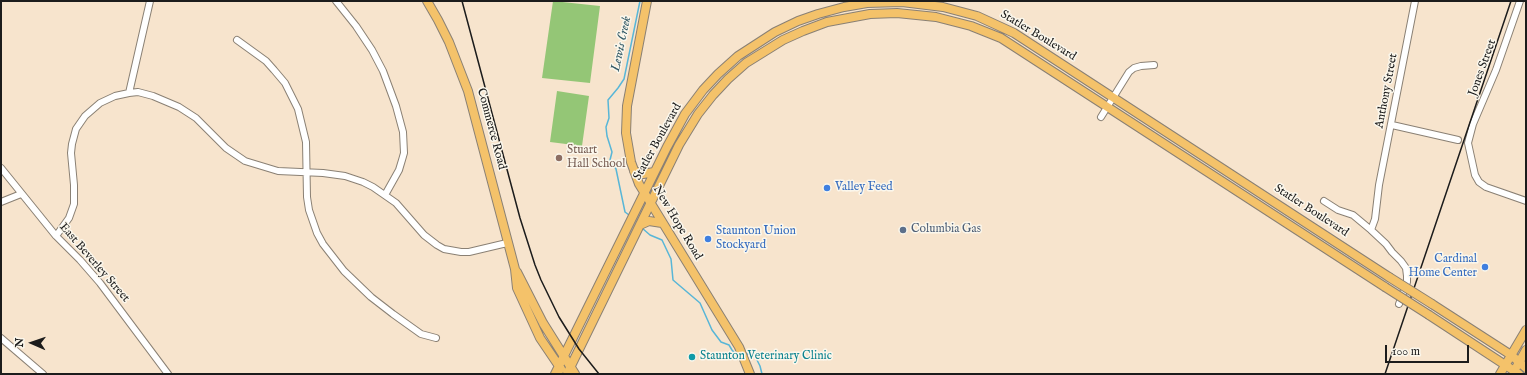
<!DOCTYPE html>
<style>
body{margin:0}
#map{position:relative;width:1527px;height:375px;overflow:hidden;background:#f7e4cd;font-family:"IM FELL English",serif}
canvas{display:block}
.frame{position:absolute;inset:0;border:2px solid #1c1c1c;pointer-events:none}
.north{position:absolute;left:12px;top:323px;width:40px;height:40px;-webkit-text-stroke:3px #fbf7ec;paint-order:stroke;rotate:272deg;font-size:11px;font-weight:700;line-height:16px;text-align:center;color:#1c1c1c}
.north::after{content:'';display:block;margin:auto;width:14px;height:18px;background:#1c1c1c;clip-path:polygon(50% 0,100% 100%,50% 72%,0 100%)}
.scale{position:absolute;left:1385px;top:345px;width:84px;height:18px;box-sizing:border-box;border:2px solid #1c1c1c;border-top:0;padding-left:5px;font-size:12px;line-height:14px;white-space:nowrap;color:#1c1c1c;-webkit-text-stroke:3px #fbf7ec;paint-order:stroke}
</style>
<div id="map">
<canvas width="1527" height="375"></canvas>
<div class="frame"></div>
<div class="north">N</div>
<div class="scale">100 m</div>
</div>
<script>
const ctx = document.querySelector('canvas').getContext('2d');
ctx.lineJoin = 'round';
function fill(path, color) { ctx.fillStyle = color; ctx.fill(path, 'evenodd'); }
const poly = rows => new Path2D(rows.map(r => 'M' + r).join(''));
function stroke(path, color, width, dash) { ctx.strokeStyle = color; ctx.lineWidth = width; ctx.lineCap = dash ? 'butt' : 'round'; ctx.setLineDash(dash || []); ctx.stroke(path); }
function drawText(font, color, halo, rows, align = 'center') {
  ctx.font = font + ' "IM FELL English",serif'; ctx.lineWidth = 3; ctx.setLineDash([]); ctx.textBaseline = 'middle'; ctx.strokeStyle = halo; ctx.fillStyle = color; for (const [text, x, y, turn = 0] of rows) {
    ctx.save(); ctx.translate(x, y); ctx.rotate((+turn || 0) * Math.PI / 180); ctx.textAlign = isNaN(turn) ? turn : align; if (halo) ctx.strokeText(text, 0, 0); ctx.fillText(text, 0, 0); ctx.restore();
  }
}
const green = poly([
 [553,1,600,6,590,83,542,78],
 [557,91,589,96,582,146,550,142]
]);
const stream = poly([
 [629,215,625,212,616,169,610,160,612,152,607,136,606,127,609,118,608,100,618,88,624,79,640,1],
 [642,228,650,235,662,240,671,259,673,280,700,303,712,330,721,342,729,345,732,350,739,358,740,357],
 [745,355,750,353,755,356,760,366,762,374]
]);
const minor = poly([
 [336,1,356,26,372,50,383,71,396,106,403,132,404,153,402,160,399,170,385,195],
 [1520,1,1496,70,1473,124,1468,143,1475,175,1479,182,1486,187,1526,201],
 [237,40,266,61,274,70,285,83,298,109,306,142,307,197,309,210,317,233,323,244,344,271,371,297,393,314,421,334,436,338],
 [129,93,150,1],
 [1101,117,1129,72,1134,68,1141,66,1154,65],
 [1392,125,1458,140],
 [1,168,56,236,80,260,100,283,168,374],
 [1324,201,1338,210,1353,215,1371,230],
 [1,202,21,194],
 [56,236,69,218,74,204,74,185,71,153,72,144,76,129,85,116,100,103,115,96,129,93,138,92,153,96,179,107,196,118,226,148,245,161,278,171,323,173,345,176,363,182,373,187,396,203,424,235,437,245,444,249,461,252,469,252,507,243],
 [1399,304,1407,282,1407,276,1406,268,1401,261,1392,252,1386,244,1371,230,1375,219,1379,185,1415,1],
 [1,338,43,374]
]);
const major = poly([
 [427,1,438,20,449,42,468,91,515,269,517,288,540,338,561,369],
 [647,1,627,106,626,133,631,162,639,184,739,347,750,374],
 [634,171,643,174,654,172],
 [640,225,649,221,662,223],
 [517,272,543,323,575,374],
 [1432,304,1511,355,1526,368],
 [1429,315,1519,374],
 [1517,366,1526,350],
 [555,374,667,147,685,114,703,90,718,74,738,56,775,32,798,21,818,14,844,7,867,3,902,2,943,7,977,16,1014,33,1389,277],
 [567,374,679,145,698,114,713,95,728,79,746,63,783,40,803,31,827,22,870,14,897,13,936,17,971,26,1001,38,1385,287],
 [1500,374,1526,330]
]);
const rail = poly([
 [462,1,520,218,535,265,541,280,559,317,579,349,599,374],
 [1385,374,1511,1]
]);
const majorBridge = poly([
 [1389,277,1432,304],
 [1385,287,1429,315]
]);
const markers = [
 [559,158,4,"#8d6e63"],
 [827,188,4,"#3f7fe0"],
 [903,230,4,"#5c6f8a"],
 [708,239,4,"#3f7fe0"],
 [1485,267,4,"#3f7fe0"],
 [692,357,4,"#0f9aa8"]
];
const streetNames = [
 ["Statler Boulevard",1038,36,31],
 ["Jones Street",1483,68,-70],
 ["Anthony Street",1387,91,-79],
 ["Commerce Road",491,129,75],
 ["Statler Boulevard",658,142,-61],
 ["Statler Boulevard",1311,211,33],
 ["New Hope Road",677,223,59],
 ["East Beverley Street",94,263,49]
];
const educationNames = [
 ["Stuart",567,151],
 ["Hall School",567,165]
];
const shopNames = [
 ["Valley Feed",835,188],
 ["Staunton Union",716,232],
 ["Stockyard",716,246],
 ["Cardinal",1477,260,"right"],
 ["Home Center",1477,274,"right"]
];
const serviceNames = [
 ["Columbia Gas",911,230]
];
const cultureNames = [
 ["Staunton Veterinary Clinic",700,357]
];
const waterNames = [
 ["Lewis Creek",622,44,-78]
];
fill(green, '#94c676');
stroke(stream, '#58b6d7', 1.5);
stroke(minor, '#8a8074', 8);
stroke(major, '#8a8074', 10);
stroke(minor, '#fff', 6);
stroke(major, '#f4c26a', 8);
stroke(rail, '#1c1c1c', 1.5);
stroke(majorBridge, '#8a8074', 10, []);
stroke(majorBridge, '#f4c26a', 8);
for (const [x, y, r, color] of markers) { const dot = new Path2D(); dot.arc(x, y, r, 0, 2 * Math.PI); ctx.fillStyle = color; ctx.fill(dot); stroke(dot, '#fbf7ec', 1.5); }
drawText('12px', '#1c1c1c', '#fbf7ec', streetNames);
drawText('12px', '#785e54', '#fbf7ec', educationNames, 'left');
drawText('12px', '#366cbe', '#fbf7ec', shopNames, 'left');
drawText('12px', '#4e5e75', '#fbf7ec', serviceNames, 'left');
drawText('12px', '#0d838f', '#fbf7ec', cultureNames, 'left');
drawText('italic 13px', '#345a67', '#fbf7ec', waterNames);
</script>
